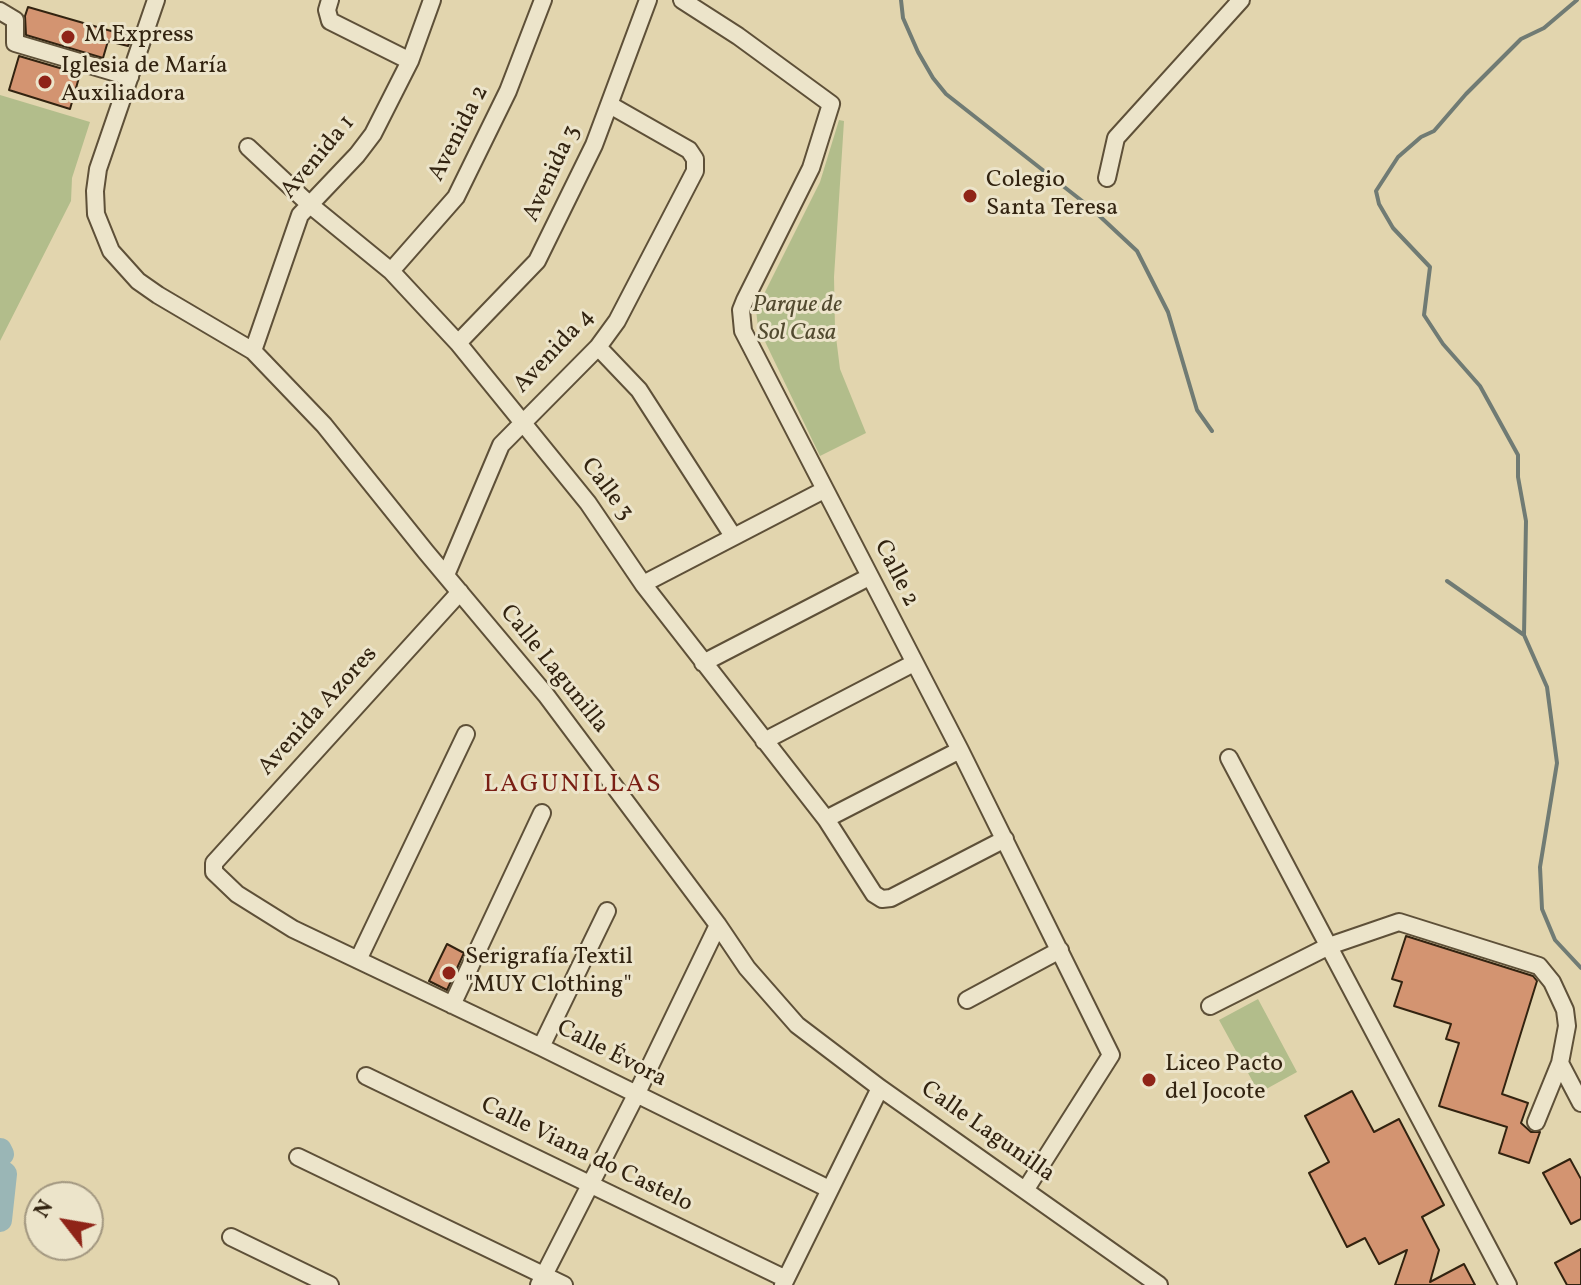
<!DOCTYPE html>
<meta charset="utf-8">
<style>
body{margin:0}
#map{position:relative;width:1581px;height:1285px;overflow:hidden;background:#e2d5ae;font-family:Vollkorn,serif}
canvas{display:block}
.north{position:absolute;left:24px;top:1181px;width:80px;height:80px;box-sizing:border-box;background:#ece4ca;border:2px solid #a29780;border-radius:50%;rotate:301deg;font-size:22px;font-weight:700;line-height:32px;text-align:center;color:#322310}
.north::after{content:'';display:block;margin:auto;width:28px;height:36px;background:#8f2418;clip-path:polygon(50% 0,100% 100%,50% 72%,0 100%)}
</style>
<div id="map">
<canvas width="1581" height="1285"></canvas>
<div class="north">N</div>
</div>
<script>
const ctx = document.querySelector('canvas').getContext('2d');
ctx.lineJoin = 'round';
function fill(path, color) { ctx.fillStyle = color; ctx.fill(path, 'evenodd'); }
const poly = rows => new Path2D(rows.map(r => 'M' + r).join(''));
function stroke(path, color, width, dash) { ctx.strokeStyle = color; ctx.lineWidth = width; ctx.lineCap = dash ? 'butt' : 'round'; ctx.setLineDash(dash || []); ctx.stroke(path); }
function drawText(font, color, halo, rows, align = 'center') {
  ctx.font = font + ' Vollkorn,serif'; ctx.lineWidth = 6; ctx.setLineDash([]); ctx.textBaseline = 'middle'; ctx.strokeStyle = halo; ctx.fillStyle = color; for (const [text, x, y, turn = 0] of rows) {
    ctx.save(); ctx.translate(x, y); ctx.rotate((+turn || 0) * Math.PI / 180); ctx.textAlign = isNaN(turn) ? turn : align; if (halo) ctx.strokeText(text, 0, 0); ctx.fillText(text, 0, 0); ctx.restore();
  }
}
const green = poly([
 [0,95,90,122,72,178,71,201,0,341],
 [839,120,844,121,834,277,835,329,840,369,866,433,820,456,758,327,756,310,820,182],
 [1258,999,1297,1072,1259,1093,1219,1020]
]);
const stream = poly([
 [901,0,903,18,918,52,933,78,946,94,1091,208,1137,251,1168,312,1197,410,1212,431],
 [1447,581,1524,635,1547,687,1557,763,1540,867,1542,909,1555,940,1581,968],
 [1524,635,1526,521,1518,477,1518,455,1480,386,1443,344,1424,315,1430,267,1393,228,1379,204,1376,191,1398,157,1421,137,1434,131,1466,94,1521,39,1544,28,1577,0]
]);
const river = poly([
 [0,1150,2,1154],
 [0,1220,5,1174]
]);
const building = poly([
 [28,7,132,37,128,46,108,41,103,58,26,35,25,16,28,7],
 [19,56,80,74,70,109,9,90,19,56],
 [1406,936,1533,976,1537,981,1502,1094,1528,1103,1521,1123,1531,1132,1540,1132,1529,1163,1499,1153,1507,1127,1439,1106,1459,1043,1446,1039,1451,1024,1394,1006,1402,982,1392,979,1406,936],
 [447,944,464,953,447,990,429,981,447,944],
 [1352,1091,1374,1132,1399,1119,1444,1205,1422,1217,1439,1250,1430,1282,1464,1264,1475,1285,1395,1285,1407,1250,1379,1264,1365,1238,1347,1247,1309,1173,1329,1162,1305,1116,1352,1091],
 [1570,1159,1581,1179,1581,1219,1571,1224,1543,1173,1570,1159],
 [1581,1249,1581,1285,1567,1285,1555,1263,1581,1249]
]);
const minor = poly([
 [156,0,98,169,95,191,96,214,111,251,138,281,158,295,253,351,324,425,426,552,546,695,718,925,747,968,797,1025,880,1088,1159,1285],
 [330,0,327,10,330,21,410,61],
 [682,0,738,36,831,104,811,168,745,300,741,310,743,331,960,750,1111,1055,1026,1189],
 [0,11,15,20,15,43,130,77],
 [248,147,309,204,391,271,458,343,588,503,643,584,826,819,874,894,882,899,891,898,1005,839],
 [1107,178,1116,138,1241,0],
 [391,271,456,197,508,91,543,0],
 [458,343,537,261,594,145,648,0],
 [598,347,639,390,733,536],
 [253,351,300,215,357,155,373,134,410,61,432,0],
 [446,575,501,445,598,347,617,321,695,171,695,159,689,150,610,105],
 [643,584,824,490],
 [460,592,214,863,214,872,237,894,293,929,541,1047,829,1189],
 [703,663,869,577],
 [764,741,914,663],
 [1229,758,1508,1285],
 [826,819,960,750],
 [358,960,466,734],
 [967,1000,1060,950],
 [452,1005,542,813],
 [1210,1006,1329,946,1399,922,1539,966,1552,982,1565,1010,1567,1026,1560,1063,1581,1103],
 [541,1047,607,911],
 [366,1076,786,1279],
 [1536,1122,1560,1063],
 [298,1157,564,1285],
 [231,1237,330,1285],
 [539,1285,636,1095,718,925],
 [783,1285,880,1088]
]);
const markers = [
 [68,37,8,"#8f2418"],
 [45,82,8,"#8f2418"],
 [970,196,8,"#8f2418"],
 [449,973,8,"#8f2418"],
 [1149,1080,8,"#8f2418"]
];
const poiNames = [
 ["M Express",84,37],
 ["Iglesia de María",61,68],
 ["Auxiliadora",61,96],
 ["Colegio",986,182],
 ["Santa Teresa",986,210],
 ["Serigrafía Textil",465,959],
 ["\"MUY Clothing\"",465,987],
 ["Liceo Pacto",1165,1066],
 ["del Jocote",1165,1094]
];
const streetNames = [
 ["Avenida 2",460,134,-63],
 ["Avenida 1",319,158,-50],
 ["Avenida 3",553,174,-65],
 ["Avenida 4",555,352,-47],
 ["Calle 3",606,490,53],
 ["Calle 2",895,574,63],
 ["Calle Lagunilla",553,670,51],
 ["Avenida Azores",319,712,-48],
 ["Calle Évora",611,1055,27],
 ["Calle Lagunilla",987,1133,35],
 ["Calle Viana do Castelo",586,1156,26]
];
const parkNames = [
 ["Parque de",797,307],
 ["Sol Casa",797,335]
];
const neighbourhoodNames = [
 ["LAGUNILLAS",573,786]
];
fill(green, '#b2bd8b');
stroke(stream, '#707b74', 4);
stroke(river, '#9ab6b6', 24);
fill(building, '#d39471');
stroke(building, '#322310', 2);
stroke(minor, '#5e5038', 20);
stroke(minor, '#ece4ca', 16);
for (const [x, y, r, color] of markers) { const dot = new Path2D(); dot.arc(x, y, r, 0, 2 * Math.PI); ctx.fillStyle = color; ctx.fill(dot); stroke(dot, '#ece4ca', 3); }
drawText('24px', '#322310', '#ece4ca', poiNames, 'left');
drawText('24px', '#322310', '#ece4ca', streetNames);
drawText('italic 24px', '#524a2f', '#ece4ca', parkNames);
ctx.letterSpacing = '2px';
drawText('26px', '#7a1f14', '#ece4ca', neighbourhoodNames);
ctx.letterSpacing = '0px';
</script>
